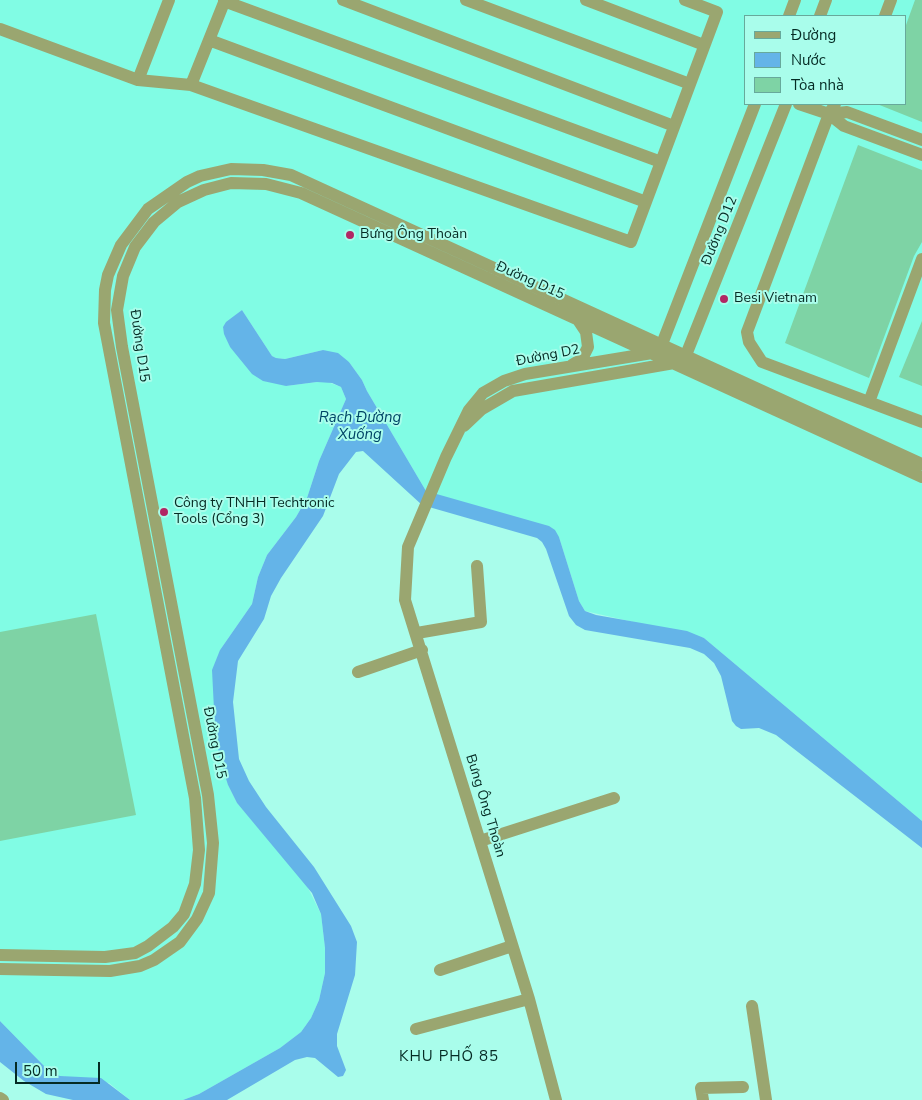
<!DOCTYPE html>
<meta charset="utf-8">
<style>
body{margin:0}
#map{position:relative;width:922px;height:1100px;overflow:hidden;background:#a9fdeb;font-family:"Nunito Sans",sans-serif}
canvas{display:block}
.legend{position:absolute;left:744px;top:15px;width:162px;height:90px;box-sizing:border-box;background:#a9fdeb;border:1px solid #67a99b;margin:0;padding:6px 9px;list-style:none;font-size:15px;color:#052b24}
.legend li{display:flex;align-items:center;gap:10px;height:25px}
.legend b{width:25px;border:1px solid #67a99b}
.scale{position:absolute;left:15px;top:1062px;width:85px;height:22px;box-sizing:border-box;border:2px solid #052b24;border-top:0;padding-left:6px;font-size:15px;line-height:18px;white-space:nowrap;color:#052b24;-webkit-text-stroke:4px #a9fdeb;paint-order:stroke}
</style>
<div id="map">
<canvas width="922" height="1100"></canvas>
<ul class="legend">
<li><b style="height:6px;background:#9aa670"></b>Đường</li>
<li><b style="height:14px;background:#64b4e8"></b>Nước</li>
<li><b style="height:14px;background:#7ed3a5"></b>Tòa nhà</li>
</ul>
<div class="scale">50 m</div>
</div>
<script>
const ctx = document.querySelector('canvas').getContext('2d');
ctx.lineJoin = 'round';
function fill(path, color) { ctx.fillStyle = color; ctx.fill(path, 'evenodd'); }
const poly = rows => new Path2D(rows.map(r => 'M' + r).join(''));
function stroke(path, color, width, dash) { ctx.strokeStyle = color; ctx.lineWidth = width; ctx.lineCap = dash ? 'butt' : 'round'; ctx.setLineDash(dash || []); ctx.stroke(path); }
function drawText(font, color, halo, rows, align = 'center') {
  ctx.font = font + ' "Nunito Sans",sans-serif'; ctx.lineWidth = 4; ctx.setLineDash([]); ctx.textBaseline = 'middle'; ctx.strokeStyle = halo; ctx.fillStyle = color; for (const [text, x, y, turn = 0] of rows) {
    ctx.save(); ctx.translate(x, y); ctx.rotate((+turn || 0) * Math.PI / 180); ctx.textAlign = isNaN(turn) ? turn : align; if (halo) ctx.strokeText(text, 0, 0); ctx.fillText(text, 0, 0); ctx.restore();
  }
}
const built = poly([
 [0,0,922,0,922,821,704,638,585,611,579,601,559,537,426,491,367,391,362,380,349,362,323,350,285,359,276,358,272,356,242,310,223,327,230,347,286,386,325,381,341,387,346,399,319,461,307,498,296,517,267,555,258,577,252,604,220,650,228,785,237,803,305,882,321,914,325,948,325,973,319,1000,311,1018,301,1032,280,1048,199,1094,183,1100,130,1100,109,1083,60,1076,49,1071,0,1021],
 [746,16,906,16,906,104,746,104]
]);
const water = poly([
 [242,310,272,356,276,358,285,359,323,350,338,353,349,362,362,380,367,391,426,491,549,526,555,530,559,537,579,601,585,611,596,615,687,631,704,638,922,821,922,848,776,735,759,728,741,729,736,726,732,721,721,676,714,663,704,654,690,648,585,630,576,625,569,616,546,549,542,542,537,538,422,505,363,451,356,452,339,474,323,516,281,578,271,596,264,619,238,661,233,702,239,759,249,781,266,807,314,867,351,926,357,942,355,975,337,1034,337,1046,346,1070,343,1076,338,1077,315,1058,307,1057,295,1060,227,1100,183,1100,199,1094,280,1048,301,1032,311,1018,319,1000,325,973,325,948,321,914,312,893,237,803,228,785,220,760,215,729,212,670,220,650,252,604,258,577,267,555,296,517,307,498,319,461,346,399,341,387,332,383,317,382,286,386,263,381,252,374,230,347,224,334,223,327,226,322],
 [0,1021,49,1071,60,1076,101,1078,130,1100,73,1100,46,1094,24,1081,0,1062]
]);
const building = poly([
 [915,0,922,0,922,122,877,104,906,104,906,25],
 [858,145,922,170,922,242,914,256,869,378,785,343],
 [922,321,922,386,899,377],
 [96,614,136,815,0,841,0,632]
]);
const minor = poly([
 [343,0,674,126],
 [466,0,690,84],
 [586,0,704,45],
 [224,1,661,162],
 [789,16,795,0],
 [820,16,826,0],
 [885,16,891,0],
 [0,29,138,80,191,85,631,242,717,12,685,0],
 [209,40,646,202],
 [138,80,169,0],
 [191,85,225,0],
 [799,104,829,114,844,126,922,155],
 [835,104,829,114,747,332,749,342,762,362,922,422],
 [829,114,847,112,922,140],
 [572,365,582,359,588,347,586,332,578,320],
 [869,402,922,259],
 [464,426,482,409,513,391,674,363,686,355,786,104],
 [417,633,481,622,477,566],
 [358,672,422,650],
 [480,841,614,798],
 [0,955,105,957,135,953,148,946,173,927,184,914,195,884,199,850,195,798,104,323,105,290,108,275,121,245,148,209,187,182,200,176,231,169,263,170,291,175,922,464],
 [0,969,110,971,140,966,154,960,180,942,197,919,209,893,213,843,208,795,122,347,117,310,123,276,135,247,154,222,178,202,204,190,231,183,266,184,301,193,922,477],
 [440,970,512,946],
 [752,1006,766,1100],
 [416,1029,529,999],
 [0,1098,3,1100],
 [556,1100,529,999,405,600,408,547,446,457,469,410,483,393,504,381,525,374,652,353,662,344,755,104],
 [703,1100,701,1088,743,1087]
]);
const markers = [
 [350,235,5,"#b12664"],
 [724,299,5,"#b12664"],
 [164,512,5,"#b12664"]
];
const streetNames = [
 ["Đường D12",720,231,-68],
 ["Đường D15",530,281,24],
 ["Đường D15",139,346,82],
 ["Đường D2",548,356,-11],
 ["Đường D15",214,743,79],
 ["Bưng Ông Thoàn",485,806,73]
];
const poiNames = [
 ["Bưng Ông Thoàn",360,235],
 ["Besi Vietnam",734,299],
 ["Công ty TNHH Techtronic",174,504],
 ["Tools (Cổng 3)",174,520]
];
const waterNames = [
 ["Rạch Đường",360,418],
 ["Xuống",360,435]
];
const neighbourhoodNames = [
 ["KHU PHỐ 85",449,1057]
];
fill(built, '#81fce4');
fill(water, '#64b4e8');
fill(building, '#7ed3a5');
stroke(minor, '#9aa670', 12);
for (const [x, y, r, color] of markers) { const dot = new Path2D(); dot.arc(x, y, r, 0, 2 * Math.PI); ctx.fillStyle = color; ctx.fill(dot); stroke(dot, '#a9fdeb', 2); }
drawText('14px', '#052b24', '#a9fdeb', streetNames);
drawText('14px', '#052b24', '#a9fdeb', poiNames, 'left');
drawText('italic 15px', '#046', '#a9fdeb', waterNames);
ctx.letterSpacing = '1px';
drawText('15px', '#052b24', '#a9fdeb', neighbourhoodNames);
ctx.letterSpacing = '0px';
</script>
